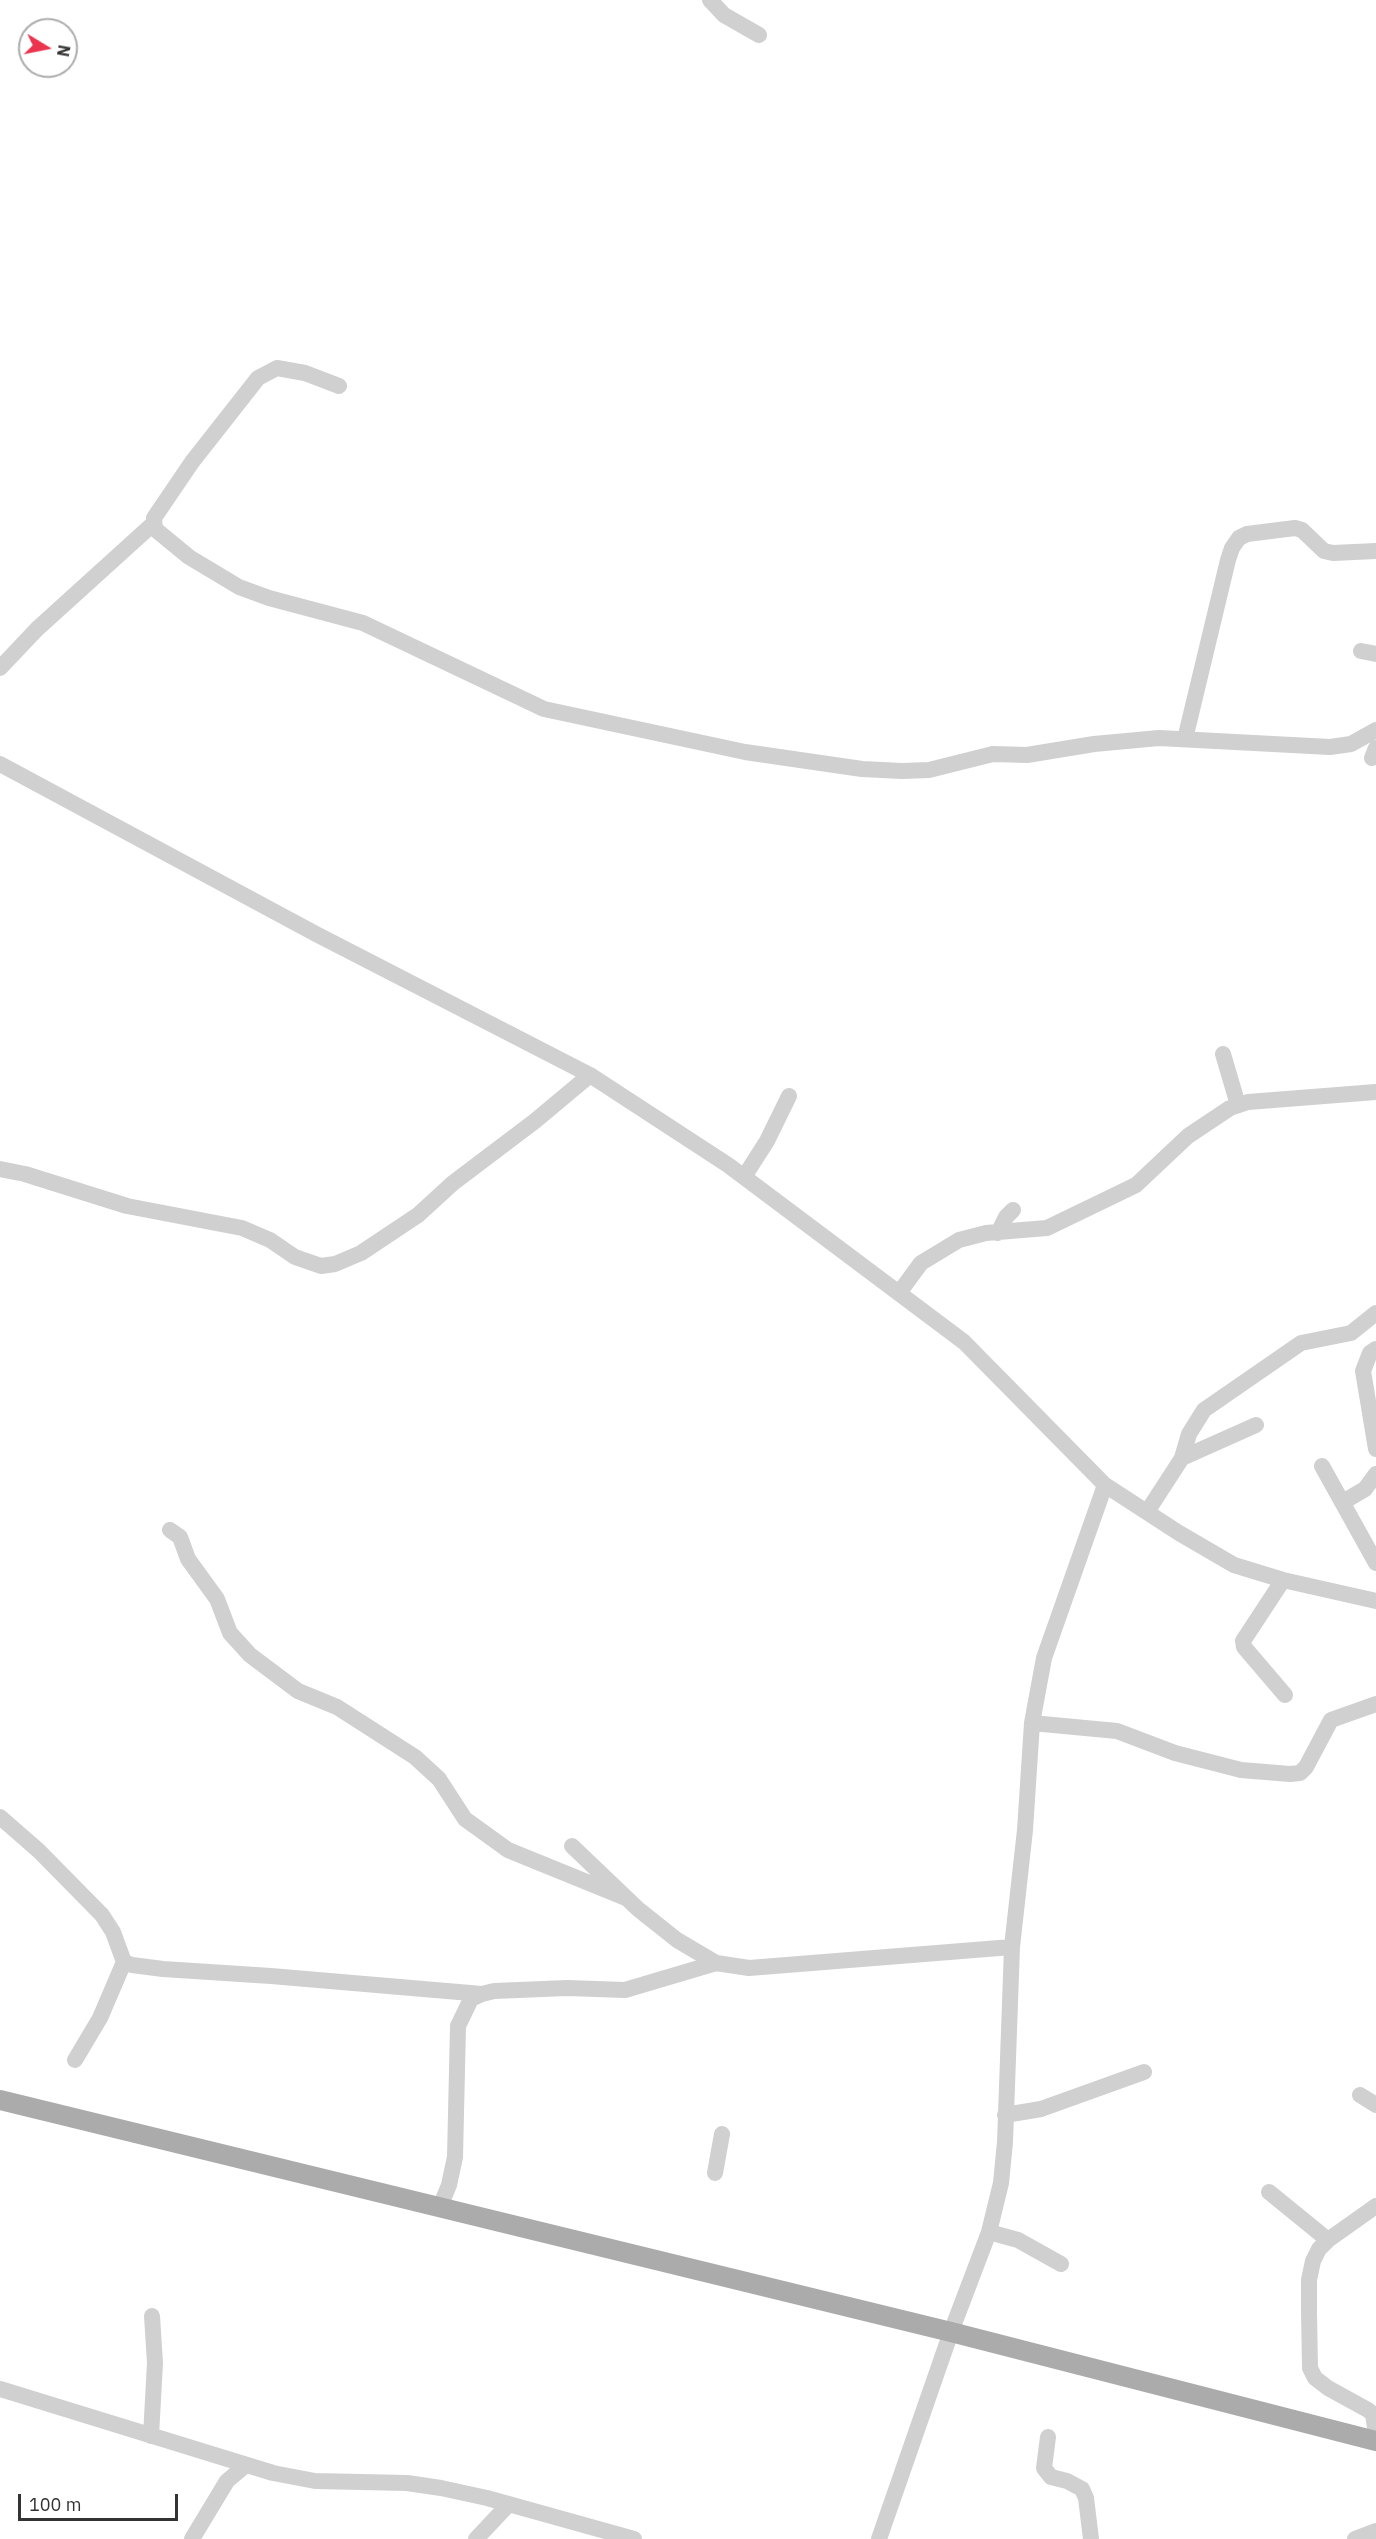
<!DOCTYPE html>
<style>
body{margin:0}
#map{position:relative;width:1376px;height:2539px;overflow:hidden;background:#fff;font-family:"IBM Plex Sans",sans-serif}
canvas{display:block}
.north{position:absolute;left:18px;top:18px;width:60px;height:60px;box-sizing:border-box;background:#fff;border:2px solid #adadad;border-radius:50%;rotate:100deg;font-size:16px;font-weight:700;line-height:24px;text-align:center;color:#333}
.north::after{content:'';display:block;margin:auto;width:21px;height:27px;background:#eb344e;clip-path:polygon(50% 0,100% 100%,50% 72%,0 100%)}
.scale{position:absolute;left:18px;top:2494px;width:160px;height:27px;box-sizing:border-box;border:3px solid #333;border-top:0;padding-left:8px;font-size:18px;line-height:21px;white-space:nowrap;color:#333;-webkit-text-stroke:4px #fff;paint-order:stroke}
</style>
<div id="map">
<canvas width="1376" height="2539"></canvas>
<div class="north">N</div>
<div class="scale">100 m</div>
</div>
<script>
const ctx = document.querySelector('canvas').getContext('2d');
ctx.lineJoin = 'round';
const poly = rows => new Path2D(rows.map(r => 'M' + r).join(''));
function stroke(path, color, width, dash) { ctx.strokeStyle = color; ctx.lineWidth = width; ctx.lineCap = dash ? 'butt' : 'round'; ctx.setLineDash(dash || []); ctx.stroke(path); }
const minor = poly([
 [710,0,724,15,759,35],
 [339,386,305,373,277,368,258,378,192,462,154,518,155,529,189,557,239,587,269,598,363,623,544,709,745,752,862,769,902,771,929,770,993,754,1027,755,1094,744,1159,738,1330,747,1351,744,1376,730],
 [1361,651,1376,654],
 [0,668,37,629,154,523],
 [1185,739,1228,560,1232,548,1239,538,1247,534,1295,528,1302,530,1324,551,1333,553,1376,551],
 [1372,758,1376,748],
 [0,764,316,934,590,1075,728,1165,964,1342,1105,1485,1179,1533,1234,1565,1283,1580,1376,1601],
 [1223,1054,1238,1105],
 [0,1169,25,1174,127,1206,242,1228,270,1240,295,1257,321,1266,335,1264,361,1253,418,1215,453,1183,535,1121,590,1075],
 [744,1177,767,1141,789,1096],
 [998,1233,1006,1217,1013,1210],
 [899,1293,921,1263,959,1240,986,1233,1047,1228,1136,1185,1188,1136,1230,1108,1248,1102,1376,1092],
 [1376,1349,1370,1353,1363,1371,1376,1449],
 [1182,1458,1256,1425],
 [1322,1466,1376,1563],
 [1343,1502,1365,1489,1376,1474],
 [1147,1512,1182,1458,1189,1434,1204,1410,1301,1343,1351,1333,1376,1313],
 [170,1530,180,1537,188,1559,217,1599,230,1633,250,1655,298,1691,337,1707,415,1757,439,1779,465,1819,508,1850,626,1898],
 [1283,1580,1243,1641,1244,1647,1285,1695],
 [1032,1723,1117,1731,1175,1753,1241,1770,1290,1774,1300,1773,1306,1767,1331,1720,1376,1704],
 [0,1817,39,1851,102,1915,113,1932,124,1962,132,1965,163,1969,271,1976,482,1994],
 [572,1846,638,1909,677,1940,716,1963],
 [75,2060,100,2018,124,1962],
 [1360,2095,1376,2105],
 [1005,2115,1041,2109,1144,2072],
 [715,2173,722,2134],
 [1269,2192,1328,2240],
 [1376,2206,1328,2240,1319,2249,1313,2261,1309,2280,1309,2312,1310,2368,1315,2378,1328,2388,1368,2410,1373,2414,1376,2434],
 [440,2207,449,2185,455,2157,458,2026,471,1999,482,1994,494,1991,567,1988,625,1990,716,1963,749,1968,1012,1947],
 [989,2232,1018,2240,1061,2264],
 [0,2389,273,2473,315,2481,407,2483,441,2488,487,2498,634,2539],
 [151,2436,155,2363,152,2316],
 [1048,2437,1044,2468,1051,2477,1067,2481,1082,2489,1086,2498,1091,2539],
 [192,2539,227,2481,246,2465],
 [476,2539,509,2504],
 [879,2539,951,2332,989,2232,1001,2183,1005,2142,1012,1947,1025,1830,1032,1723,1044,1658,1105,1485],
 [1355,2539,1376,2531]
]);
const major = poly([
 [0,2100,951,2332,1376,2441]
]);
stroke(minor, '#d0d0d0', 16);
stroke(major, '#ababab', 20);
</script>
